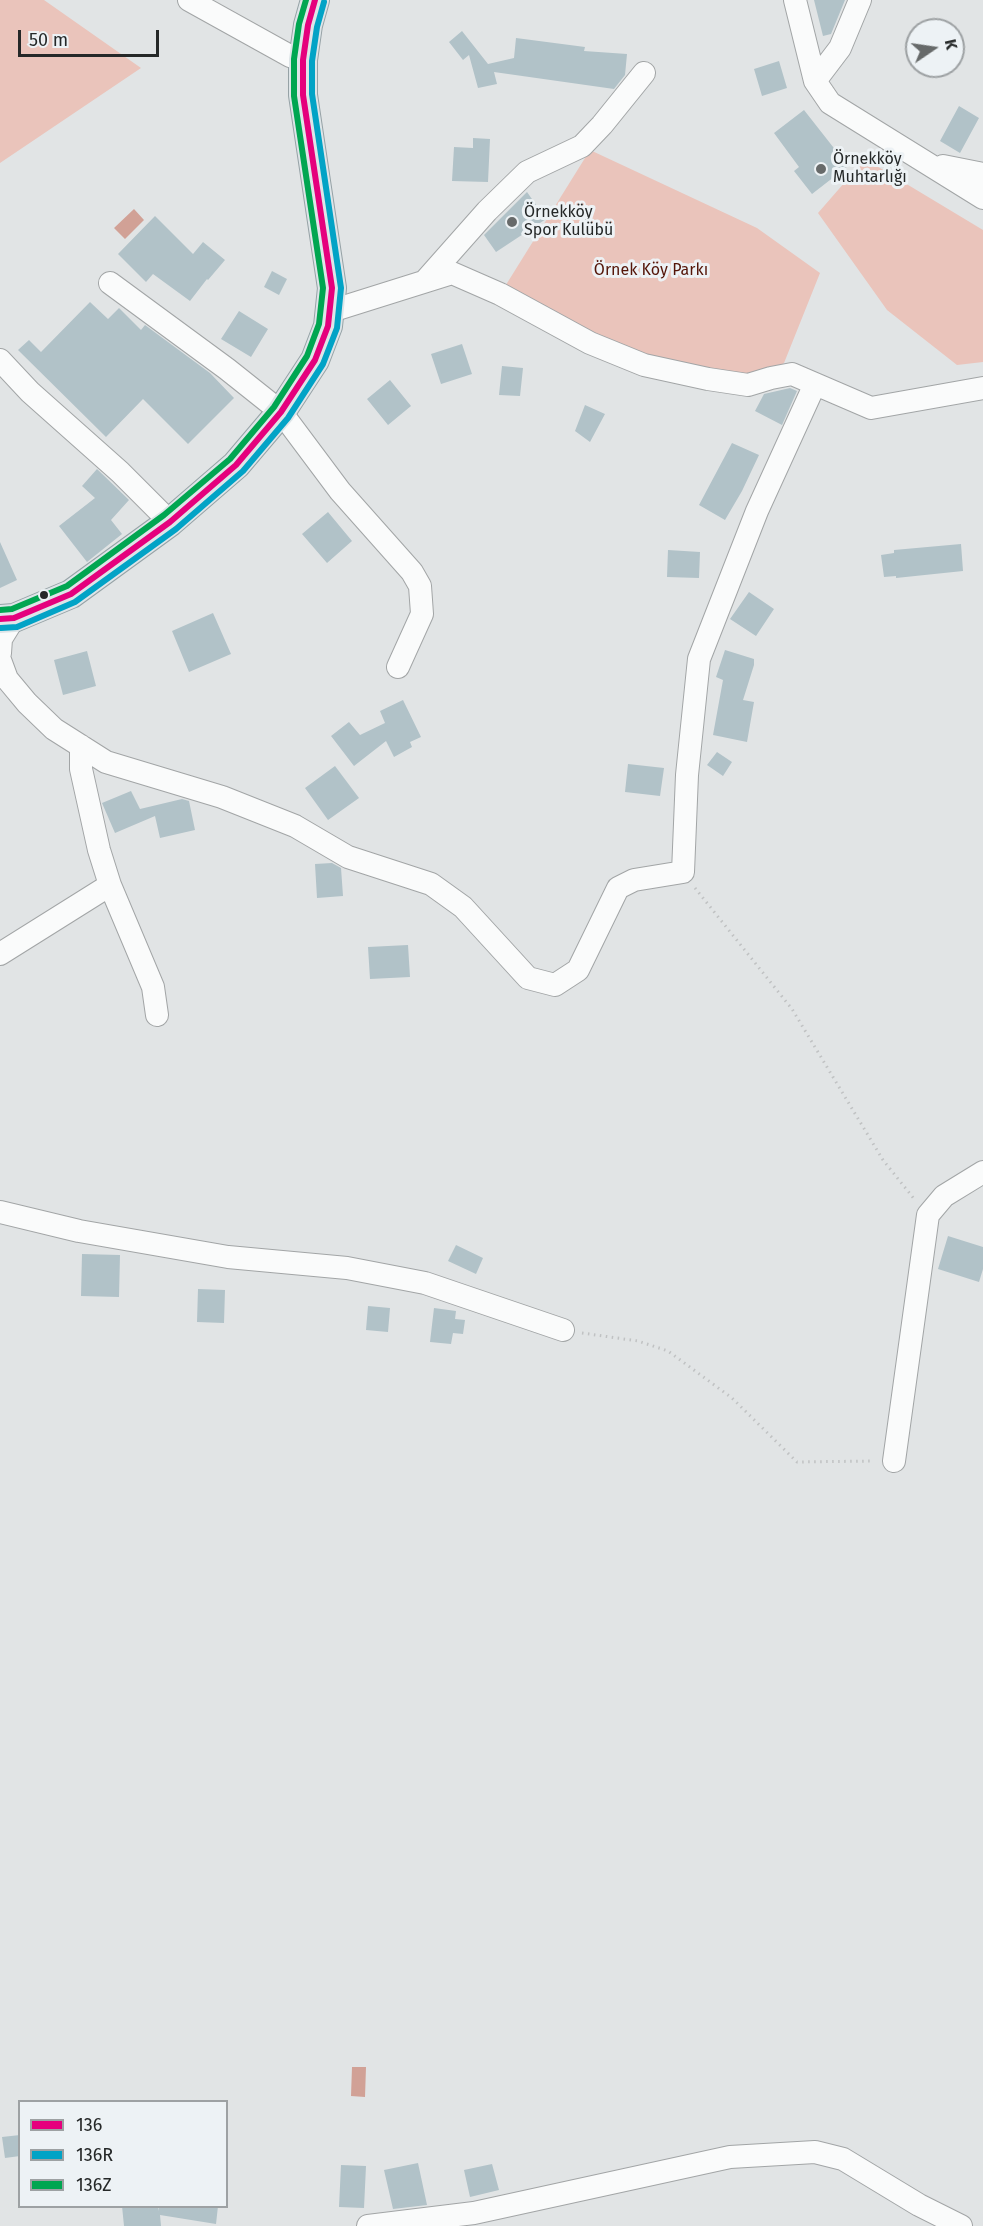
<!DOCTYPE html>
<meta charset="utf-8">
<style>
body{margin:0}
#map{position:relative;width:983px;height:2226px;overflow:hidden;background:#e1e4e5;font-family:"Fira Sans",sans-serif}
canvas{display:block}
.legend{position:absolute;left:18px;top:2100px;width:210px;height:108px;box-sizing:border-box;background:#edf2f5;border:2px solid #9da1a3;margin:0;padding:8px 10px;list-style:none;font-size:18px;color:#252828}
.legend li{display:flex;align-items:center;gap:12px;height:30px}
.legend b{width:30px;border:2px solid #9da1a3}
.north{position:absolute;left:905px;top:18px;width:60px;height:60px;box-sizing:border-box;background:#edf2f5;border:2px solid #9da1a3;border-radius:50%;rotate:77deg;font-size:16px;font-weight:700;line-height:24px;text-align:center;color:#252828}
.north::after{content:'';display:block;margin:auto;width:21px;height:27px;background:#676a6a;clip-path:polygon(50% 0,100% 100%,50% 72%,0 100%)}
.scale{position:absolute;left:18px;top:30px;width:141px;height:27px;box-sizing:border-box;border:3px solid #252828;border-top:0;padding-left:8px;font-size:18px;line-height:21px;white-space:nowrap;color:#252828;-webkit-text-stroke:4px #edf2f5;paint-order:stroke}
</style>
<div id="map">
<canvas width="983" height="2226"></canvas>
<ul class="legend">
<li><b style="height:8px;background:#e5007d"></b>136</li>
<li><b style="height:8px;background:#02a3c6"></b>136R</li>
<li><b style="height:8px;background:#00a651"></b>136Z</li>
</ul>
<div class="north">K</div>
<div class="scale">50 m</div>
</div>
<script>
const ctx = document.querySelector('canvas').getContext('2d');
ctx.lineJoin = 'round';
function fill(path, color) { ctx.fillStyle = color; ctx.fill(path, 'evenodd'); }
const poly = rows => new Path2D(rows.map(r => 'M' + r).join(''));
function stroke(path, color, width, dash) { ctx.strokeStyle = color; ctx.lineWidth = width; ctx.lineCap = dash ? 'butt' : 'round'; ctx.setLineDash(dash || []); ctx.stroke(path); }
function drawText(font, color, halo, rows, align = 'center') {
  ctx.font = font + ' "Fira Sans",sans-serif'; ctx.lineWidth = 6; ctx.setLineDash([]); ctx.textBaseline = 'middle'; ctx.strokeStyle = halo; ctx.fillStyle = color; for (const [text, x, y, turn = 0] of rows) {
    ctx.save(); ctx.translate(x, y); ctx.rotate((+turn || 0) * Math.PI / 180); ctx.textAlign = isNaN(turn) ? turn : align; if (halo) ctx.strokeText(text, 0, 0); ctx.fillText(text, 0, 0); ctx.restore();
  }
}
const green = poly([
 [0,0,44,0,141,68,0,163],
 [590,150,757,228,820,273,784,363,766,374,746,380,626,352,504,288],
 [865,159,983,230,983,362,957,365,887,310,818,213]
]);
const water = poly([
 [134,209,144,220,125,239,114,228],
 [352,2067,366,2067,365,2097,351,2096]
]);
const building = poly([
 [814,0,845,0,831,34,823,36],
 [462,31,488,64,514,58,516,38,585,47,584,51,627,54,625,75,614,89,494,72,497,84,478,88,469,55,463,60,449,42],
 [779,61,787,88,762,96,754,69],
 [959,106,979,118,960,153,940,141],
 [804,110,848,166,812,194,794,171,799,167,774,133],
 [473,138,490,139,488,182,452,181,454,147,473,148],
 [527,192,546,219,496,252,484,235],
 [155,216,193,254,203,242,225,260,208,280,207,279,190,301,153,274,146,282,118,254],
 [272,271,287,279,279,295,264,287],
 [90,302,108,319,119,308,141,330,145,325,210,373,234,398,188,444,143,399,106,437,18,350,29,340,41,352],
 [239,311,268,329,251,357,221,339],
 [462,344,472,374,441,384,431,354],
 [502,366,523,368,520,396,499,395],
 [390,380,411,406,388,425,367,399],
 [790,388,797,391,782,425,755,411,764,394],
 [585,405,605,414,590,442,575,431],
 [732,443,759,455,742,491,725,520,699,505],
 [97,469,129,500,111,520,122,534,87,562,59,526,95,498,82,486],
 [328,512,352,541,327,563,302,534],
 [0,542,17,580,0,588],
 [961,544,963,571,896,578,896,576,884,577,881,555,894,553,894,550],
 [668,550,700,552,699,578,667,577],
 [749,592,774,609,756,636,730,619],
 [213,613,231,654,189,672,172,631],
 [725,650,754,659,754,665,743,700,754,702,747,742,713,735,723,680,716,677],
 [87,651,96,686,63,695,54,660],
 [403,700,421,737,410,742,412,747,394,757,386,741,354,766,331,736,349,722,360,735,385,723,380,711],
 [717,752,732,762,723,776,707,765],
 [628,764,664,768,660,796,625,792],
 [335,766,359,798,328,820,305,788],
 [131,791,140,809,182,799,189,801,195,830,160,838,155,816,115,833,102,803],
 [332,863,341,868,343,896,317,898,315,864],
 [408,945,410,977,370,979,368,947],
 [948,1236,983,1247,983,1269,979,1282,938,1269],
 [456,1245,483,1258,476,1274,448,1261],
 [82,1254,120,1255,119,1297,81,1296],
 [198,1289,225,1290,224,1323,197,1322],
 [368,1306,390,1308,388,1332,366,1330],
 [434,1308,456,1311,455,1319,465,1320,463,1334,453,1333,451,1344,430,1342],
 [20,2135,20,2156,5,2158,2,2137],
 [418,2163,427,2205,393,2209,384,2170],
 [492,2164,499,2190,470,2197,464,2170],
 [341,2165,366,2166,364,2208,339,2207],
 [122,2206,158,2206,159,2211,159,2206,218,2206,216,2224,160,2215,161,2226,124,2226]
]);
const path = poly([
 [695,888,792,1009,883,1160,915,1200],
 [582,1333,638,1341,668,1351,732,1398,797,1462,874,1461]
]);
const minor = poly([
 [189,0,290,56,303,60],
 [795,0,815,81,830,103,983,198],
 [815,81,840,48,860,0],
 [943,166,983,174],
 [425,281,487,211,527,172,582,146,602,125,644,73],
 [110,283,227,369,281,412,340,491,412,572,420,586,422,614,398,667],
 [331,311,452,273,500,294,590,343,644,365,708,379,748,385,771,378,792,374,871,408,983,388],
 [0,360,30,392,120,472,170,522],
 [0,653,1,639,14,618],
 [0,660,7,679,27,703,54,729,106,762,222,797,295,826,348,857,431,884,463,907,528,978,555,985,578,970,618,888,634,880,683,872,687,775,699,659,757,511,815,384],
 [81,746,81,769,99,850,110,885,153,987,157,1015],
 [0,954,110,885],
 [0,1212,79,1231,228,1257,347,1268,425,1283,563,1330],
 [894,1461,928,1215,944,1196,983,1172],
 [368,2226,474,2213,730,2157,815,2152,843,2159,919,2205,961,2226]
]);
const major = poly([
 [0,619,14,618,71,594,170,522,236,465,281,412,315,360,328,326,332,288,303,95,303,60,308,25,315,0]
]);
const bus1 = poly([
 [0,619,14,618,71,594,170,522,236,465,281,412,315,360,328,326,332,288,303,95,303,60,308,25,315,0]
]);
const bus2 = poly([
 [1,628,17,627,75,602,176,529,243,471,288,418,323,364,337,328,341,288,312,94,312,61,317,27,324,2]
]);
const bus3 = poly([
 [0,610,12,609,67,586,164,515,230,459,274,407,307,356,319,324,323,288,294,96,294,59,299,24,306,0]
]);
const markers = [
 [821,169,6,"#676a6a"],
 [512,222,6,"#676a6a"],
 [44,595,5,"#252828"]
];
const poiNames = [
 ["Örnekköy",833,160],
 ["Muhtarlığı",833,178],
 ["Örnekköy",524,213],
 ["Spor Kulübü",524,231]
];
const parkNames = [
 ["Örnek Köy Parkı",651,271]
];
fill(green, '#eac4bb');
fill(water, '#d1a196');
fill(building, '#b1c2c8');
stroke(minor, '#a2a5a6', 24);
stroke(major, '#96a2a6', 30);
stroke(path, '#c0c2c3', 3, [1.5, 4.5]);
stroke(minor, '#fafbfb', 22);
stroke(major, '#dee5e8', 28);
stroke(bus1, '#e5007d', 6);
stroke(bus2, '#02a3c6', 6);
stroke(bus3, '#00a651', 6);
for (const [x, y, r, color] of markers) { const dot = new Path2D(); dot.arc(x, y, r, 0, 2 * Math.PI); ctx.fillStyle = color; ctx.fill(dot); stroke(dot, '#edf2f5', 2); }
drawText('16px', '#252828', '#edf2f5', poiNames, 'left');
drawText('16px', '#541508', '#edf2f5', parkNames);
</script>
